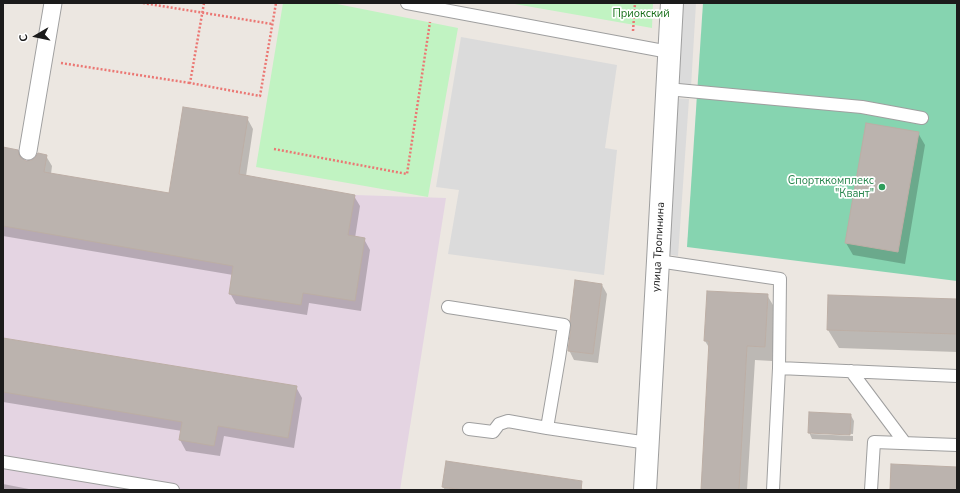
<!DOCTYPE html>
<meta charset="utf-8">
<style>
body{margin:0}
#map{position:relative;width:960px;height:493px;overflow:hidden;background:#ece7e1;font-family:"Nunito Sans",sans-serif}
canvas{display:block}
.frame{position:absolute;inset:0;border:4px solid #1b1b1b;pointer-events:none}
.north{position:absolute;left:16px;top:16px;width:40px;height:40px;-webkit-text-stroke:3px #fff;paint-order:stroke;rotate:261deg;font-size:11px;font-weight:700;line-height:16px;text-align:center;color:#1b1b1b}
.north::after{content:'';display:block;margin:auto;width:14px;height:18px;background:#1b1b1b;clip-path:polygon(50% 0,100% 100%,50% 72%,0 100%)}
</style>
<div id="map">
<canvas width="960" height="493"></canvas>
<div class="frame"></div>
<div class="north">С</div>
</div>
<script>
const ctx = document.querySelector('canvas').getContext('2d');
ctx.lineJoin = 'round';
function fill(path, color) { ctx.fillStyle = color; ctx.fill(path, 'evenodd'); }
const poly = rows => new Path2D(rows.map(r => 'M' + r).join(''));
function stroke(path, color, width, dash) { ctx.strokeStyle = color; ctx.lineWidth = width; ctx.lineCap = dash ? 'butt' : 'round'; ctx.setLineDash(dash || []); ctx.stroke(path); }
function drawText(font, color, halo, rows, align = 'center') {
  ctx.font = font + ' "Nunito Sans",sans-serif'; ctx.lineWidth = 3.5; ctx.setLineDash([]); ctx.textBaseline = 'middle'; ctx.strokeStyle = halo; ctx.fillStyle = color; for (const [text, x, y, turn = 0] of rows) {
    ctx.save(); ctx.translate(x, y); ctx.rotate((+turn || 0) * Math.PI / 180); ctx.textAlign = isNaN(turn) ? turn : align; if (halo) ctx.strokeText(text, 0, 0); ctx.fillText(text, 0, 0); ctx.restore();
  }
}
const industrial = poly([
 [183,107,248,117,239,174,355,195,446,198,400,490,3,490,3,147,47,155,44,172,169,193]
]);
const park = poly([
 [283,3,332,3,458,28,428,197,256,167],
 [509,3,653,3,652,28]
]);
const pitch = poly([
 [703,3,957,3,957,281,687,247]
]);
const parking = poly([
 [681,3,696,3,691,87,676,86],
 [461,37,617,65,605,148,617,150,604,275,448,254,459,190,436,187],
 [673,98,689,99,678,256,664,254]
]);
const shadow = poly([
 [247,118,253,129,246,176,354,196,360,206,355,238,364,239,370,250,361,311,309,303,307,315,236,304,230,293,233,275,3,236,3,148,18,151,23,160,26,162,32,161,46,156,52,166,51,174,170,194],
 [918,133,925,145,905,264,853,255,846,243],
 [602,285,607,294,598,363,574,360,569,350,572,326],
 [767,295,776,310,772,361,755,360,747,490,702,490,710,349,705,341],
 [957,300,957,352,839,348,828,330],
 [3,339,296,387,302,398,294,448,224,436,220,456,186,451,180,440,182,431,3,402],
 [850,414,854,421,853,434,811,432,811,434,853,436,853,441,812,439,809,432],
 [578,481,583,490,445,490,443,487],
 [3,484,34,490,3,490]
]);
const building = poly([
 [183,107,248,117,239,174,355,195,348,235,365,238,355,301,303,293,301,305,229,294,233,266,3,226,3,147,18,150,19,155,21,158,26,161,32,160,35,158,38,153,47,155,44,172,169,193,183,107],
 [866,123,919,132,898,252,845,243,866,123],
 [575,280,602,284,593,354,568,351,571,326,570,321,575,280],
 [707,291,768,294,765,347,747,346,739,490,701,490,709,341,704,341,707,291],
 [828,295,957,299,957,334,827,330,828,295],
 [3,338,297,386,288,438,218,426,214,446,179,440,182,422,3,392,3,338],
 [809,412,851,414,850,435,808,433,809,412],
 [446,461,582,481,581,490,463,490,442,487,446,461],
 [891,464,957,467,957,490,890,490,891,464]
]);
const path = poly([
 [143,3,272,24],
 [204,3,190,83,260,96,276,3],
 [633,31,635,3],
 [61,63,190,83],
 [274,149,407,174,430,22]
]);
const service = poly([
 [407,3,669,52],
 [667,89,862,107,922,118],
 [658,261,780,279,779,368,773,490],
 [448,307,564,325,559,358,547,428,648,443],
 [779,368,957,376],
 [851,371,905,443],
 [469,429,493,432,499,424,508,421,547,428],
 [3,462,173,490],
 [871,490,874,442,957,445]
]);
const pedestrian = poly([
 [28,151,53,3]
]);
const minor = poly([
 [645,490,658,261,672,3]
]);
const markers = [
 [882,187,4,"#2e9e5b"]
];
const parkNames = [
 ["Приокский",641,14]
];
const leisureNames = [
 ["Спортккомплекс",874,181],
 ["\"Квант\"",874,194]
];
const streetNames = [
 ["улица Тропинина",659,247,-87]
];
fill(industrial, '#e4d4e2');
fill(park, '#c1f3c2');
fill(pitch, '#86d4b0');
fill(parking, '#dbdbdb');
fill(shadow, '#0003');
fill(building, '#bbb3ae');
stroke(building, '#bcaea5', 1);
stroke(service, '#9f9f9f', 14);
stroke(pedestrian, '#9f9f9f', 19);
stroke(minor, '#9f9f9f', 24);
stroke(path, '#eb7773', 2.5, [2, 2]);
stroke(service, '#fff', 12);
stroke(pedestrian, '#fff', 17);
stroke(minor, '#fff', 22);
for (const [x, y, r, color] of markers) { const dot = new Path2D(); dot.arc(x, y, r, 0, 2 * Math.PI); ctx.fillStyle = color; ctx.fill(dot); stroke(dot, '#fff', 1.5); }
drawText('11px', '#156d17', '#fff', parkNames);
drawText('11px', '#27864d', '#fff', leisureNames, 'right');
drawText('11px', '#1b1b1b', '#fff', streetNames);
</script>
